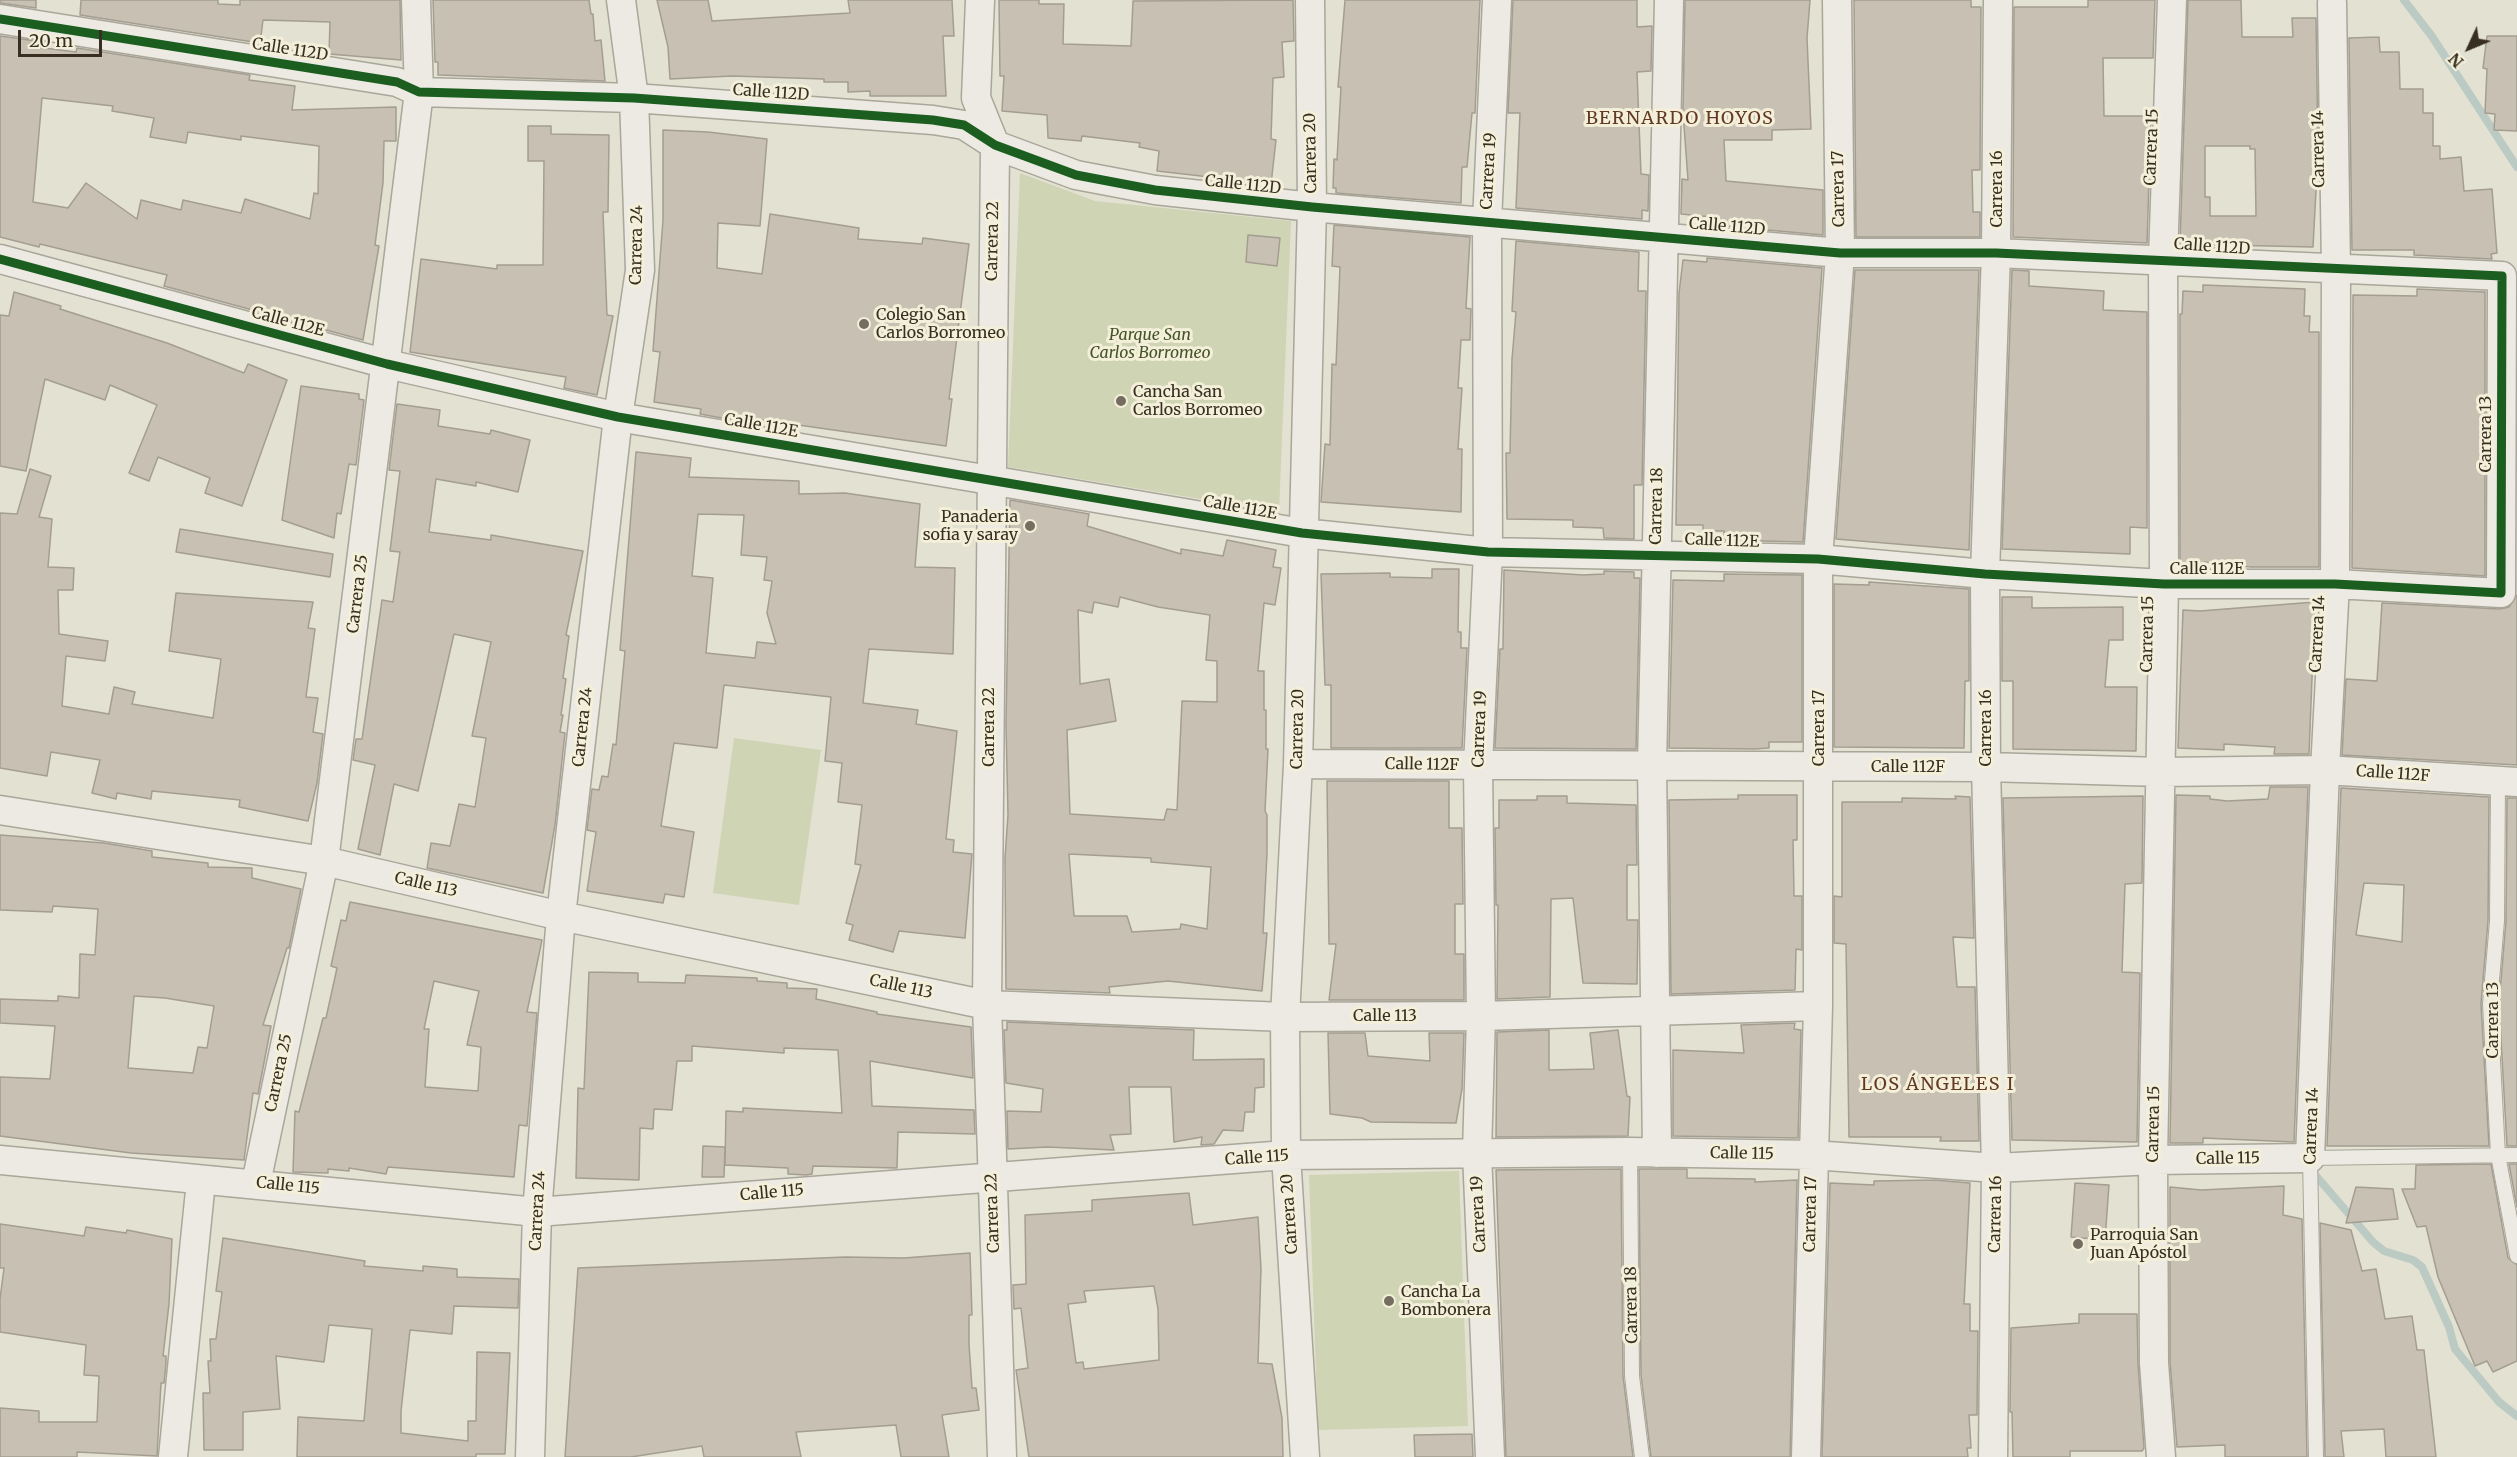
<!DOCTYPE html>
<meta charset="utf-8">
<style>
body{margin:0}
#map{position:relative;width:2517px;height:1457px;overflow:hidden;background:#e3e1d2;font-family:Merriweather,serif}
canvas{display:block}
.north{position:absolute;left:2439px;top:18px;width:60px;height:60px;-webkit-text-stroke:4px #f3efd9;paint-order:stroke;rotate:226deg;font-size:16px;font-weight:700;line-height:24px;text-align:center;color:#382f22}
.north::after{content:'';display:block;margin:auto;width:21px;height:27px;background:#382f22;clip-path:polygon(50% 0,100% 100%,50% 72%,0 100%)}
.scale{position:absolute;left:18px;top:30px;width:84px;height:27px;box-sizing:border-box;border:3px solid #382f22;border-top:0;padding-left:8px;font-size:18px;line-height:21px;white-space:nowrap;color:#382f22;-webkit-text-stroke:4px #f3efd9;paint-order:stroke}
</style>
<div id="map">
<canvas width="2517" height="1457"></canvas>
<div class="north">N</div>
<div class="scale">20 m</div>
</div>
<script>
const ctx = document.querySelector('canvas').getContext('2d');
ctx.lineJoin = 'round';
function fill(path, color) { ctx.fillStyle = color; ctx.fill(path, 'evenodd'); }
const poly = rows => new Path2D(rows.map(r => 'M' + r).join(''));
function stroke(path, color, width, dash) { ctx.strokeStyle = color; ctx.lineWidth = width; ctx.lineCap = dash ? 'butt' : 'round'; ctx.setLineDash(dash || []); ctx.stroke(path); }
function drawText(font, color, halo, rows, align = 'center') {
  ctx.font = font + ' Merriweather,serif'; ctx.lineWidth = 6; ctx.setLineDash([]); ctx.textBaseline = 'middle'; ctx.strokeStyle = halo; ctx.fillStyle = color; for (const [text, x, y, turn = 0] of rows) {
    ctx.save(); ctx.translate(x, y); ctx.rotate((+turn || 0) * Math.PI / 180); ctx.textAlign = isNaN(turn) ? turn : align; if (halo) ctx.strokeText(text, 0, 0); ctx.fillText(text, 0, 0); ctx.restore();
  }
}
const green = poly([
 [1020,173,1095,201,1291,221,1279,512,1008,467],
 [734,738,821,750,799,905,713,893],
 [1459,1171,1468,1426,1318,1430,1309,1175]
]);
const stream = poly([
 [2404,0,2431,35,2517,167],
 [2311,1170,2373,1242,2384,1251,2413,1260,2422,1267,2449,1327,2455,1349,2499,1402,2517,1416]
]);
const building = poly([
 [0,0,36,0,36,8,0,3,0,0],
 [81,0,218,0,218,4,240,5,240,0,400,0,401,60,329,54,330,22,263,20,261,36,254,36,253,42,80,15,81,0],
 [433,0,589,0,591,14,593,14,595,41,601,40,605,81,438,75,438,62,435,62,433,0],
 [657,0,708,0,712,21,850,13,848,0,952,0,954,36,943,36,946,96,870,96,870,91,848,92,848,82,824,82,824,79,732,76,670,79,668,47,657,0],
 [999,0,1039,0,1039,4,1064,4,1063,44,1131,46,1133,1,1293,0,1294,41,1282,42,1284,77,1273,78,1271,139,1276,140,1271,184,1157,171,1159,151,1139,147,1140,143,1082,136,1081,141,1048,138,1047,115,1002,111,1004,76,1000,76,999,0],
 [1345,0,1480,0,1475,113,1472,113,1467,167,1462,167,1461,203,1336,193,1336,188,1333,188,1334,159,1337,160,1341,87,1338,87,1345,0],
 [1513,0,1637,0,1637,27,1652,26,1651,71,1637,72,1641,174,1649,175,1648,211,1642,210,1642,219,1516,208,1520,113,1508,113,1513,0],
 [1685,0,1810,0,1807,38,1811,129,1772,130,1772,140,1724,140,1726,181,1823,190,1823,235,1711,225,1712,217,1681,214,1682,179,1688,180,1683,112,1685,0],
 [1854,0,1971,0,1971,7,1981,7,1980,170,1972,170,1973,212,1980,212,1980,237,1856,237,1854,0],
 [2088,0,2155,0,2153,58,2103,58,2104,116,2151,116,2147,243,2013,237,2014,7,2088,7,2088,0],
 [2188,0,2241,0,2242,37,2293,37,2292,18,2316,18,2318,153,2313,247,2180,244,2188,0],
 [2205,146,2250,146,2250,149,2255,149,2256,216,2210,216,2210,197,2205,197,2205,146],
 [0,36,36,41,36,47,76,52,77,48,250,75,249,80,295,86,292,110,396,107,396,141,384,141,383,183,375,245,379,246,363,340,164,286,167,275,40,244,39,247,0,237,0,36],
 [42,98,113,106,112,111,154,118,150,137,186,143,188,132,241,140,241,136,319,146,318,194,314,193,310,219,245,199,241,213,183,200,181,210,141,200,137,219,86,183,68,208,33,202,42,98],
 [2487,36,2517,36,2517,131,2494,130,2495,114,2485,113,2487,69,2483,68,2487,36],
 [2379,37,2380,52,2399,52,2400,89,2423,89,2423,113,2433,113,2433,146,2440,146,2440,159,2461,157,2464,191,2492,189,2497,253,2491,254,2492,259,2414,255,2414,250,2352,250,2349,38,2379,37],
 [528,126,551,126,551,134,609,135,608,212,603,212,607,315,613,316,597,395,564,388,566,377,410,352,421,259,497,269,497,265,543,265,544,161,528,161,528,126],
 [663,130,708,132,767,139,760,226,718,223,717,268,762,274,770,214,859,228,858,239,922,244,923,238,969,244,949,399,952,399,946,446,742,417,741,420,722,418,700,414,701,409,654,402,660,352,653,351,663,220,663,130],
 [1334,225,1470,237,1466,308,1471,309,1470,340,1461,340,1458,388,1462,388,1458,449,1462,449,1461,512,1321,502,1325,444,1330,445,1332,364,1336,365,1340,267,1332,266,1334,225],
 [1248,235,1280,238,1277,266,1246,262,1248,235],
 [1516,241,1639,252,1638,291,1646,291,1642,485,1634,485,1634,539,1604,538,1603,528,1573,527,1573,520,1507,519,1506,453,1510,453,1512,359,1516,312,1512,311,1516,241],
 [1707,258,1822,268,1803,542,1724,540,1724,531,1703,531,1703,525,1676,525,1679,293,1683,260,1707,262,1707,258],
 [1855,270,1979,270,1969,550,1836,539,1855,270],
 [2012,270,2029,271,2029,286,2104,291,2103,310,2147,312,2147,528,2130,527,2130,554,2002,549,2012,270],
 [2203,285,2305,289,2304,316,2310,316,2309,332,2319,332,2319,567,2251,567,2204,562,2204,566,2180,565,2180,314,2182,314,2183,291,2203,292,2203,285],
 [2417,289,2485,292,2485,576,2352,568,2353,295,2417,296,2417,289],
 [14,292,61,306,60,309,167,343,244,373,248,364,287,380,242,506,205,493,210,478,158,457,149,481,129,473,157,405,110,385,105,400,45,379,26,471,0,466,0,315,9,316,14,292],
 [301,386,359,394,359,399,364,400,356,465,349,464,341,514,337,513,334,538,282,520,301,386],
 [397,404,440,410,438,426,490,434,491,430,530,440,518,492,476,482,476,486,436,479,429,532,491,540,491,535,583,551,566,635,569,636,563,678,566,679,561,715,563,715,560,732,565,733,555,825,543,893,427,868,431,843,450,846,459,804,475,807,486,738,472,736,491,642,454,634,418,791,394,784,380,855,358,849,375,765,353,760,356,739,362,739,382,600,393,602,400,552,390,551,400,471,389,470,397,404],
 [636,452,691,458,689,477,799,481,799,494,845,493,920,504,915,567,955,568,953,654,869,649,863,703,918,710,916,724,957,731,946,839,954,840,953,852,972,854,965,938,899,931,893,952,849,940,853,925,846,923,861,865,855,864,862,805,838,802,842,763,825,761,831,697,724,685,717,748,674,743,661,826,694,832,684,897,665,894,663,903,587,891,596,832,587,830,592,789,599,790,602,776,608,777,613,744,616,745,625,651,620,650,636,452],
 [698,514,744,515,741,555,767,557,764,580,772,581,767,613,776,644,757,642,755,658,706,653,713,578,692,576,698,514],
 [30,469,51,476,39,517,52,519,48,567,74,568,73,590,58,590,59,634,108,641,105,661,66,656,62,706,109,714,114,687,135,692,132,704,213,718,221,659,169,651,176,593,313,602,308,628,315,629,306,697,318,698,313,732,323,734,317,783,308,821,239,807,240,800,152,791,151,799,117,793,116,799,92,793,100,760,51,752,47,776,0,768,0,513,17,514,30,469],
 [1010,500,1089,514,1087,526,1181,554,1181,549,1223,556,1227,540,1276,550,1273,567,1281,568,1275,605,1264,603,1258,671,1264,671,1264,710,1266,710,1266,749,1268,749,1265,811,1267,815,1267,853,1263,933,1267,933,1262,991,1168,981,1109,987,1110,993,1006,989,1005,858,1008,815,1006,725,1010,500],
 [1120,597,1158,607,1210,615,1206,660,1217,661,1217,702,1182,701,1177,810,1167,809,1164,820,1070,814,1067,730,1116,721,1109,679,1080,684,1078,610,1092,613,1094,602,1118,607,1120,597],
 [1069,854,1151,858,1151,862,1211,867,1207,929,1181,924,1180,929,1132,932,1127,916,1074,916,1069,854],
 [180,529,333,554,330,577,176,552,180,529],
 [1432,569,1459,569,1458,632,1461,632,1461,648,1467,648,1462,748,1331,748,1331,685,1325,685,1321,574,1390,573,1390,577,1432,578,1432,569],
 [1504,570,1583,575,1604,574,1604,571,1634,572,1634,578,1640,578,1636,749,1495,748,1500,649,1503,649,1504,570],
 [1724,574,1802,575,1802,742,1769,742,1769,748,1755,749,1669,748,1673,580,1724,581,1724,574],
 [1869,582,1969,589,1969,681,1965,681,1964,748,1834,747,1834,584,1869,585,1869,582],
 [2517,595,2517,765,2342,755,2346,679,2377,681,2382,603,2500,609,2509,607,2517,595],
 [2002,597,2032,597,2032,608,2123,607,2123,640,2109,640,2105,687,2137,687,2136,751,2013,749,2013,681,2002,681,2002,597],
 [2315,602,2309,754,2274,754,2275,747,2224,744,2224,750,2178,748,2183,610,2200,611,2315,602],
 [1327,781,1449,781,1449,828,1462,828,1463,904,1455,904,1455,954,1464,954,1464,1000,1329,1000,1336,944,1329,944,1327,781],
 [2270,787,2308,787,2294,1142,2203,1138,2203,1143,2170,1143,2176,795,2210,796,2210,799,2227,801,2268,799,2270,787],
 [2341,788,2489,797,2488,921,2481,1004,2489,1146,2327,1146,2341,788],
 [2364,883,2404,885,2402,942,2356,935,2364,883],
 [1738,795,1797,795,1797,840,1793,840,1794,896,1802,896,1802,950,1796,949,1795,990,1671,994,1669,800,1738,799,1738,795],
 [1537,796,1567,796,1567,803,1636,805,1637,865,1627,865,1627,920,1638,920,1637,984,1583,983,1573,898,1551,899,1550,997,1497,999,1498,905,1496,905,1495,828,1499,828,1499,800,1537,800,1537,796],
 [1955,796,1970,797,1974,938,1953,937,1957,987,1975,987,1979,1141,1940,1141,1941,1137,1849,1137,1846,944,1834,943,1834,896,1842,897,1842,802,1902,802,1902,798,1956,799,1955,796],
 [2143,796,2142,883,2125,884,2122,972,2140,973,2137,1142,2012,1140,2003,798,2143,796],
 [2507,798,2517,798,2517,1146,2507,1146,2499,1004,2506,921,2507,798],
 [0,835,104,843,152,851,152,857,208,863,208,867,252,868,252,878,301,889,289,948,287,948,263,1025,271,1026,258,1094,253,1093,244,1160,131,1153,0,1136,0,1077,50,1079,55,1026,0,1023,0,999,58,1001,58,996,79,998,80,954,95,955,98,909,53,906,52,912,0,910,0,835],
 [134,996,165,998,214,1006,207,1048,198,1047,193,1073,128,1068,134,996],
 [350,902,542,940,527,1012,537,1013,527,1126,519,1125,514,1177,388,1167,386,1174,349,1168,349,1171,328,1169,328,1173,293,1172,295,1111,299,1112,323,1018,326,1018,337,968,331,966,341,920,346,921,350,902],
 [434,981,479,991,467,1045,481,1047,478,1091,425,1087,429,1029,424,1029,434,981],
 [589,972,638,973,638,982,685,983,686,975,757,978,757,981,787,983,787,988,817,989,816,999,877,1012,877,1014,971,1027,973,1078,870,1061,872,1106,974,1110,975,1134,898,1132,897,1168,813,1166,812,1174,806,1175,788,1174,788,1168,725,1165,726,1111,743,1112,743,1108,842,1113,838,1050,784,1048,784,1053,692,1046,692,1061,677,1061,672,1110,654,1109,653,1129,640,1128,639,1180,576,1178,578,1088,584,1089,589,972],
 [1007,1022,1194,1030,1193,1060,1264,1059,1264,1087,1255,1088,1254,1112,1245,1112,1243,1131,1223,1130,1214,1144,1201,1145,1202,1137,1174,1142,1171,1087,1129,1087,1131,1134,1110,1135,1114,1150,1047,1147,1008,1149,1007,1111,1041,1112,1043,1089,1006,1083,1004,1030,1007,1030,1007,1022],
 [1795,1023,1794,1029,1801,1030,1798,1138,1673,1136,1673,1050,1744,1053,1741,1025,1795,1023],
 [1549,1030,1549,1070,1594,1069,1590,1033,1618,1030,1627,1096,1630,1097,1628,1136,1496,1137,1497,1032,1549,1030],
 [1328,1033,1365,1033,1368,1056,1430,1061,1429,1033,1464,1033,1462,1089,1456,1123,1371,1122,1362,1118,1330,1114,1328,1033],
 [703,1146,725,1147,724,1177,702,1177,703,1146],
 [2491,1164,2508,1258,2517,1265,2517,1361,2493,1372,2487,1361,2475,1366,2438,1277,2426,1226,2417,1227,2402,1189,2415,1189,2416,1165,2491,1164],
 [2509,1164,2517,1164,2517,1207,2509,1164],
 [1621,1169,1623,1376,1633,1457,1506,1457,1496,1170,1621,1169],
 [1639,1169,1687,1169,1687,1178,1755,1179,1755,1182,1797,1180,1790,1457,1651,1457,1641,1375,1639,1169],
 [1934,1180,1970,1183,1964,1304,1970,1304,1970,1331,1978,1331,1977,1415,1969,1415,1971,1448,1967,1448,1968,1457,1822,1457,1830,1183,1874,1185,1874,1181,1934,1180],
 [2075,1183,2109,1185,2105,1240,2071,1237,2075,1183],
 [2284,1186,2283,1215,2302,1219,2307,1457,2225,1457,2225,1445,2177,1447,2170,1362,2170,1187,2201,1190,2284,1186],
 [2356,1187,2393,1189,2398,1219,2346,1223,2356,1187],
 [1189,1193,1193,1225,1258,1217,1261,1269,1258,1363,1272,1364,1282,1418,1283,1457,1029,1457,1016,1370,1028,1368,1021,1308,1014,1309,1013,1285,1026,1284,1025,1215,1092,1211,1092,1200,1189,1193],
 [1154,1286,1158,1309,1159,1360,1084,1369,1083,1362,1076,1363,1068,1304,1086,1302,1084,1291,1154,1286],
 [2320,1223,2351,1230,2362,1271,2376,1269,2385,1319,2412,1316,2417,1350,2424,1350,2436,1457,2386,1457,2384,1429,2341,1431,2344,1457,2325,1457,2320,1223],
 [0,1224,84,1236,86,1227,126,1233,127,1230,172,1239,169,1304,163,1356,166,1356,166,1363,164,1383,161,1383,157,1456,77,1452,77,1457,0,1457,0,1408,39,1411,39,1422,97,1422,99,1376,84,1375,86,1345,0,1332,0,1299,4,1268,0,1268,0,1224],
 [223,1238,365,1261,364,1266,423,1271,423,1266,457,1269,457,1277,519,1279,518,1308,454,1306,452,1334,410,1330,401,1411,401,1433,468,1441,468,1421,476,1421,477,1352,510,1353,505,1454,476,1454,476,1457,297,1457,298,1417,364,1421,372,1329,329,1325,324,1362,276,1356,280,1409,243,1412,243,1450,204,1450,203,1393,210,1393,208,1361,211,1361,210,1339,216,1339,222,1292,216,1291,223,1238],
 [970,1253,972,1315,969,1315,969,1344,972,1388,976,1388,979,1410,942,1415,949,1457,901,1457,896,1425,796,1432,801,1457,704,1457,702,1446,631,1457,565,1457,578,1268,845,1257,904,1258,970,1253],
 [2079,1314,2137,1314,2138,1364,2144,1448,2142,1451,2070,1451,2070,1457,2013,1457,2012,1412,2010,1412,2011,1328,2079,1323,2079,1314],
 [1472,1434,1473,1457,1415,1457,1414,1435,1472,1434]
]);
const service = poly([
 [2498,781,2497,921,2490,1004,2498,1155,2517,1256],
 [1630,1152,1632,1376,1642,1457],
 [2316,1457,2310,1158,2517,1155]
]);
const minor = poly([
 [980,0,976,98,995,145,987,1005,1002,1457],
 [0,19,397,82,419,92,634,98,933,120,964,125,995,145,1076,175,1155,190,1312,207,1840,253,1996,253,2502,276,2501,593,2335,584,2164,584,1985,574,1818,559,1488,552,1302,533,618,417,387,364,0,259],
 [1298,764,1986,767,2161,772,2325,770,2517,782],
 [0,810,324,861,561,916,987,1005,1285,1017,1481,1016,1818,1006],
 [1657,1153,1652,765,1669,0],
 [0,1160,537,1212,1286,1155,1630,1152,1813,1155,1996,1168,2153,1160,2310,1158,2325,770,2335,584,2336,269,2332,3],
 [256,1183,324,861,419,92,416,0],
 [173,1457,201,1181],
 [530,1457,537,1212,561,916,618,417,640,270,634,98,621,0],
 [1305,1457,1286,1155,1285,1017,1298,764,1312,207,1310,0],
 [1490,1457,1477,1153,1481,1016,1478,766,1488,552,1487,222,1497,0],
 [1806,1457,1818,1006,1818,559,1840,253,1837,0],
 [1993,1457,1996,1168,1986,767,1985,574,1996,253,1998,0],
 [2161,1457,2154,1363,2153,1160,2164,584,2163,259,2172,0]
]);
const cycleway = poly([
 [0,19,397,82,419,92,634,98,933,120,964,125,995,145,1076,175,1155,190,1312,207,1840,253,1996,253,2502,276,2501,593,2335,584,2164,584,1985,574,1818,559,1488,552,1302,533,618,417,387,364,0,259]
]);
const markers = [
 [864,324,6,"#746d60"],
 [1121,401,6,"#746d60"],
 [1030,526,6,"#746d60"],
 [2078,1244,6,"#746d60"],
 [1389,1301,6,"#746d60"]
];
const streetNames = [
 ["Calle 112D",290,50,9],
 ["Calle 112D",771,93,4],
 ["Carrera 15",2152,147,-88],
 ["Carrera 14",2319,149,-91],
 ["Carrera 20",1311,153,-91],
 ["Carrera 19",1489,171,-87],
 ["Calle 112D",1243,185,6],
 ["Carrera 17",1839,189,-91],
 ["Carrera 16",1997,189,-90],
 ["Calle 112D",1727,227,5],
 ["Carrera 22",993,241,-89],
 ["Carrera 24",637,245,-89],
 ["Calle 112D",2212,247,4],
 ["Calle 112E",288,322,15],
 ["Calle 112E",761,426,10],
 ["Carrera 13",2486,434,-90],
 ["Carrera 18",1657,506,-89],
 ["Calle 112E",1240,508,10],
 ["Calle 112E",1722,541,2],
 ["Calle 112E",2207,569],
 ["Carrera 25",358,594,-83],
 ["Carrera 15",2148,634,-89],
 ["Carrera 14",2318,634,-87],
 ["Carrera 24",583,727,-84],
 ["Carrera 22",989,727,-90],
 ["Carrera 17",1819,728,-90],
 ["Carrera 16",1986,728,-90],
 ["Carrera 20",1298,729,-89],
 ["Carrera 19",1480,729,-88],
 ["Calle 112F",1422,765,1],
 ["Calle 112F",1908,767],
 ["Calle 112F",2393,774,4],
 ["Calle 113",426,885,13],
 ["Calle 113",901,987,12],
 ["Calle 113",1385,1016],
 ["Carrera 13",2493,1020,-90],
 ["Carrera 25",279,1073,-78],
 ["Carrera 15",2154,1124,-89],
 ["Carrera 14",2312,1126,-88],
 ["Calle 115",1742,1154,1],
 ["Calle 115",1257,1158,-4],
 ["Calle 115",2228,1159,-1],
 ["Calle 115",288,1186,6],
 ["Calle 115",772,1193,-5],
 ["Carrera 24",538,1211,-87],
 ["Carrera 22",993,1213,-92],
 ["Carrera 20",1290,1214,-94],
 ["Carrera 19",1479,1214,-93],
 ["Carrera 17",1811,1214,-89],
 ["Carrera 16",1996,1214,-89],
 ["Carrera 18",1632,1305,-91]
];
const poiNames = [
 ["Colegio San",876,315],
 ["Carlos Borromeo",876,333],
 ["Cancha San",1133,392],
 ["Carlos Borromeo",1133,410],
 ["Panaderia",1018,517,"right"],
 ["sofia y saray",1018,535,"right"],
 ["Parroquia San",2090,1235],
 ["Juan Apóstol",2090,1253],
 ["Cancha La",1401,1292],
 ["Bombonera",1401,1310]
];
const parkNames = [
 ["Parque San",1150,335],
 ["Carlos Borromeo",1150,353]
];
const neighbourhoodNames = [
 ["BERNARDO HOYOS",1680,119],
 ["LOS ÁNGELES I",1938,1085]
];
fill(green, '#cfd4b5');
stroke(stream, '#bbcac3', 8);
fill(building, '#c7c0b3');
stroke(building, '#a49d91', 1.5);
stroke(service, '#a9a69a', 16);
stroke(minor, '#a9a69a', 31);
stroke(service, '#eceae2', 14);
stroke(minor, '#eceae2', 28);
stroke(cycleway, '#1b5e20', 9);
for (const [x, y, r, color] of markers) { const dot = new Path2D(); dot.arc(x, y, r, 0, 2 * Math.PI); ctx.fillStyle = color; ctx.fill(dot); stroke(dot, '#f3efd9', 2); }
drawText('16px', '#382f22', '#f3efd9', streetNames);
drawText('16px', '#382f22', '#f3efd9', poiNames, 'left');
drawText('italic 16px', '#44532a', '#f3efd9', parkNames);
ctx.letterSpacing = '1.5px';
drawText('18px', '#623924', '#f3efd9', neighbourhoodNames);
ctx.letterSpacing = '0px';
</script>
